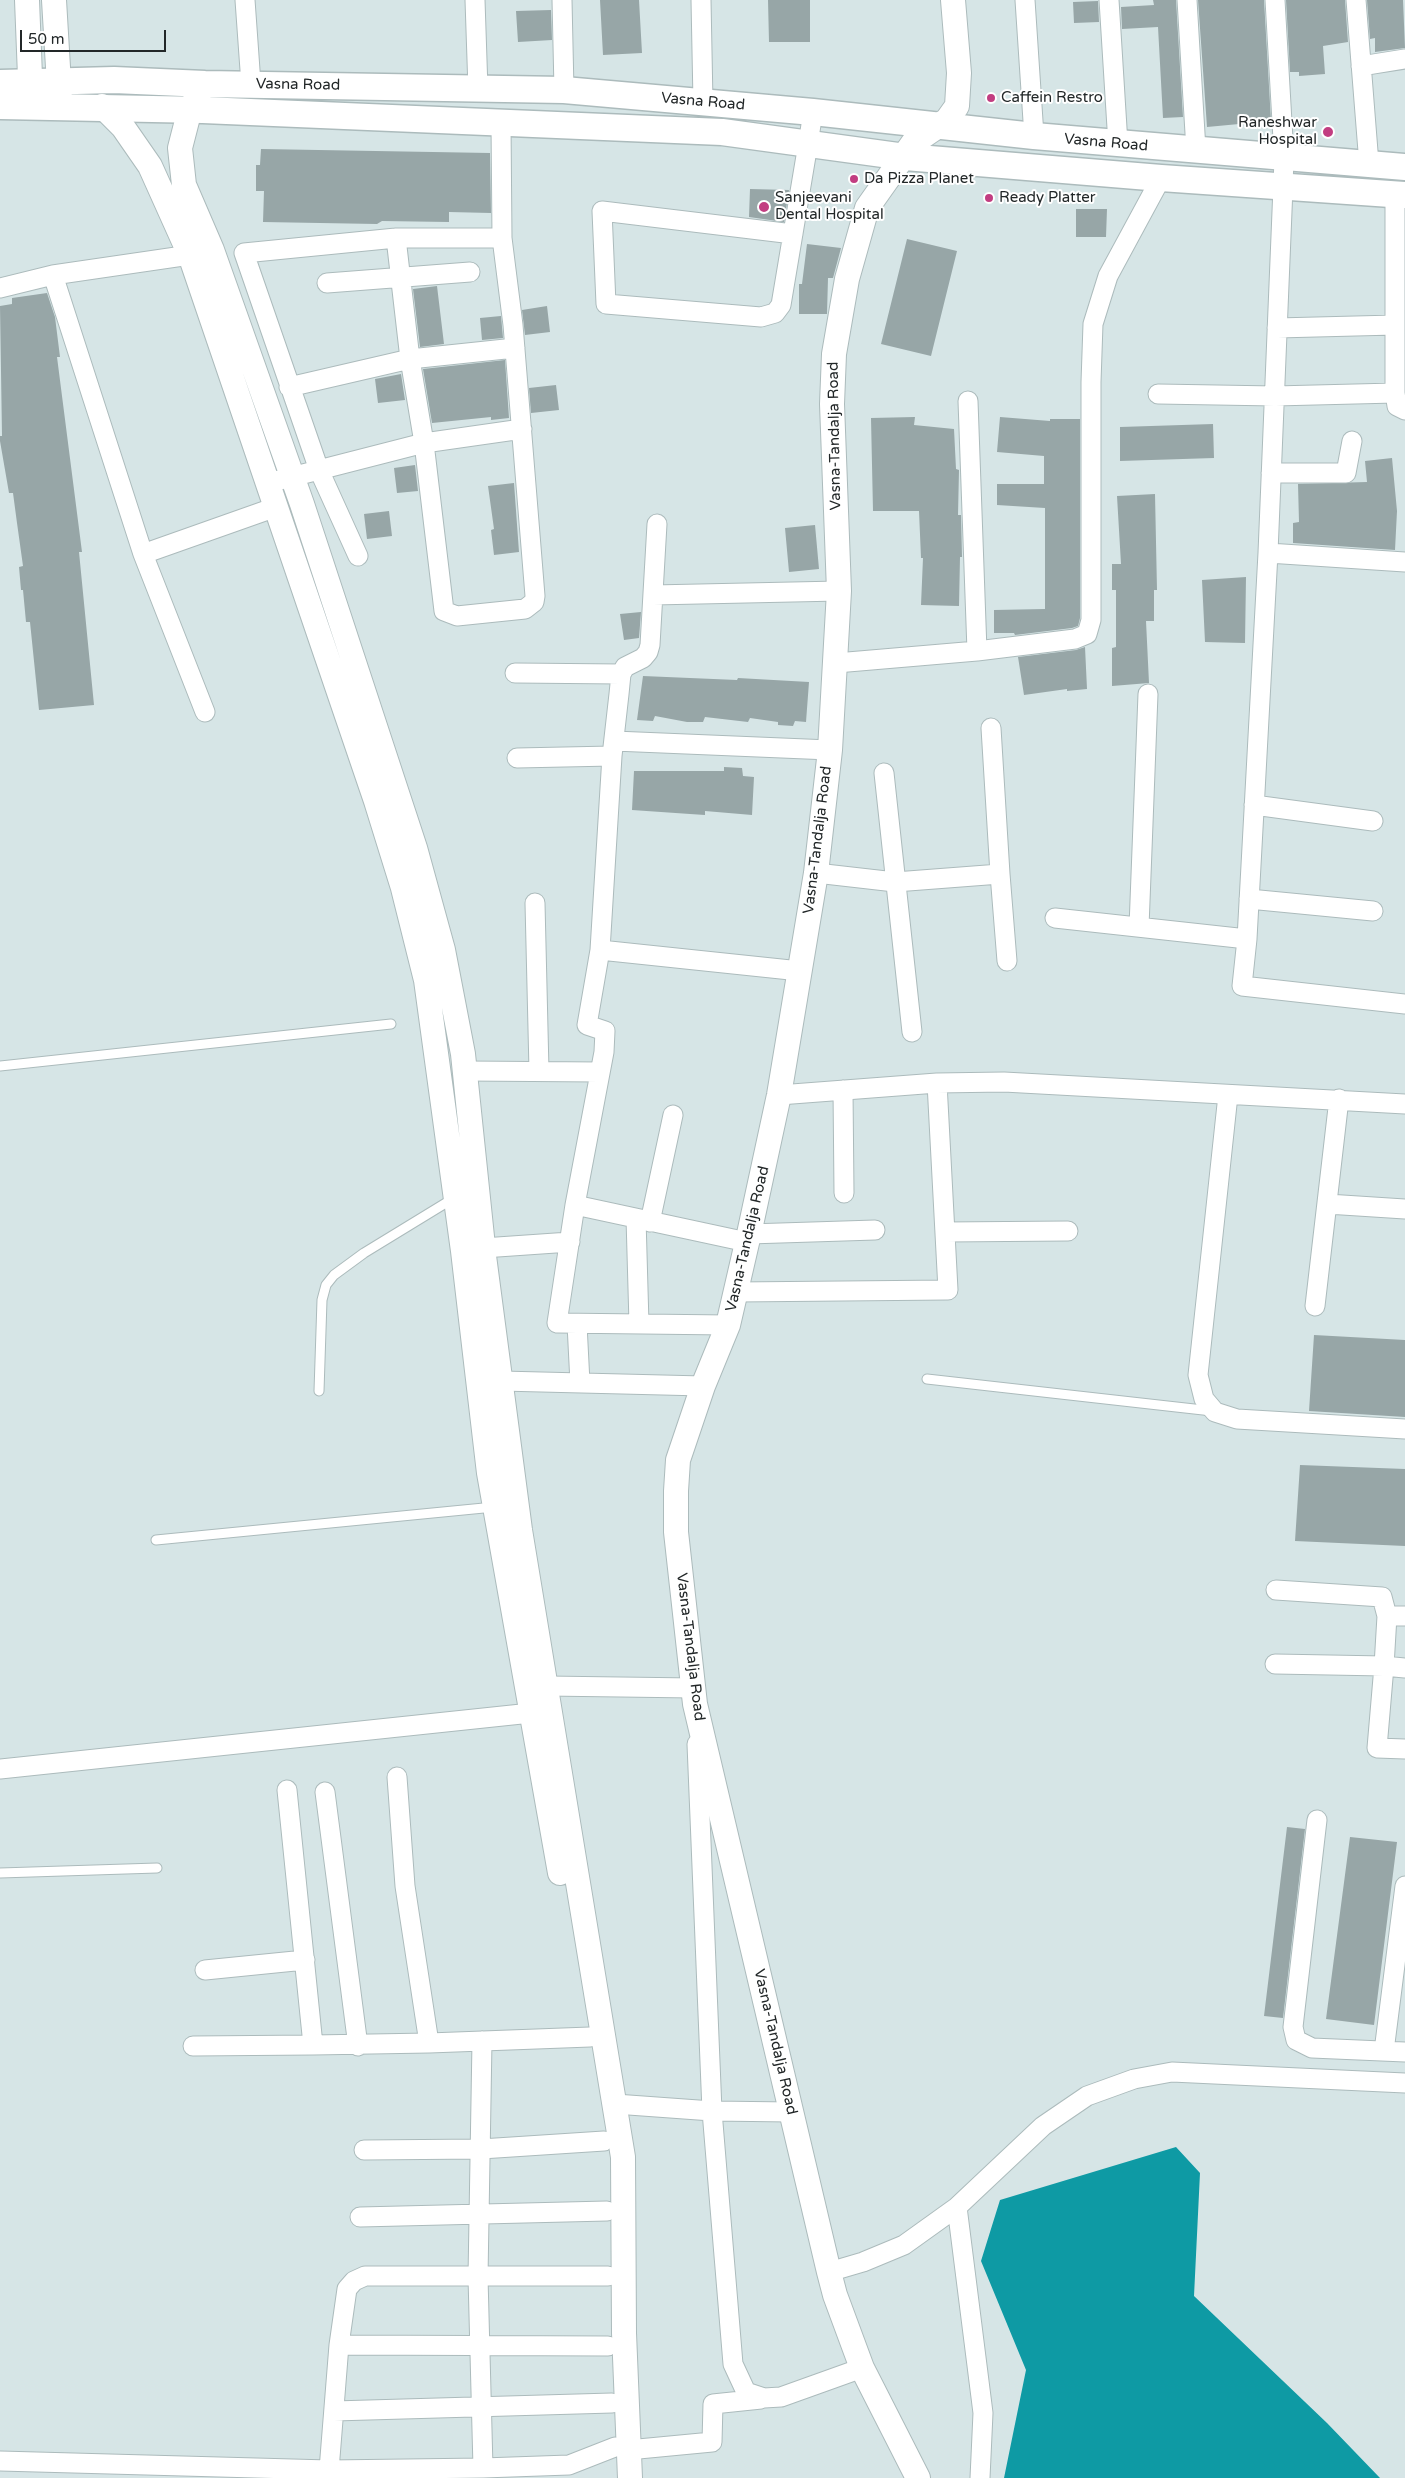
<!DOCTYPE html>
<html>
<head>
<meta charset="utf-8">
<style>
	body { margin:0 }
	#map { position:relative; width:1405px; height:2478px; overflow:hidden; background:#d6e5e6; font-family:"Varela Round",sans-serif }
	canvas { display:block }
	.scale { position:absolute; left:20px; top:30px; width:146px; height:22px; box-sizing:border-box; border:2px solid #222728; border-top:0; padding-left:6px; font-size:15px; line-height:18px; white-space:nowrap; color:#222728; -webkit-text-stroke:4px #fff; paint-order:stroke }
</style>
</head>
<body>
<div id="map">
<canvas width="1405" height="2478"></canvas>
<div class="scale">50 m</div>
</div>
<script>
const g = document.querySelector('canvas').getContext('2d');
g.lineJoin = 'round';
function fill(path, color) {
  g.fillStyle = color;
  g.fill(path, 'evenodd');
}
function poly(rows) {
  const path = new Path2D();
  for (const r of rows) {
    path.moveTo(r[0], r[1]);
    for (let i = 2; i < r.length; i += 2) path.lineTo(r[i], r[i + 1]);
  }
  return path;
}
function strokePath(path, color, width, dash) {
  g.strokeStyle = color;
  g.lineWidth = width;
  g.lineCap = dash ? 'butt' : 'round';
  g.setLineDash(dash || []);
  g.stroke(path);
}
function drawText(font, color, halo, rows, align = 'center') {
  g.font = font + ' "Varela Round",sans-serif';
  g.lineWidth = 4;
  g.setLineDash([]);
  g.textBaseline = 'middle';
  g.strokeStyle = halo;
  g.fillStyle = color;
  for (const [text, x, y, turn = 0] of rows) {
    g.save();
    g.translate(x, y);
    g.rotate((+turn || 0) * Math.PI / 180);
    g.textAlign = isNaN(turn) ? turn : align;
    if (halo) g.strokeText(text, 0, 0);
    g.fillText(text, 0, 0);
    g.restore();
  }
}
fill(poly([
	[1176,2147,1200,2173,1194,2296,1327,2423,1380,2478,1004,2478,1026,2370,981,2261,1000,2200]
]), '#0e9aa4');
fill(poly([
	[600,0,639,0,642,53,603,55],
	[768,0,810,0,810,42,769,42],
	[1153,0,1176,0,1183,117,1163,118,1158,27,1122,29,1121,7,1154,5],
	[1198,0,1264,0,1271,121,1207,127],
	[1286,0,1345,0,1348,42,1323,46,1325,74,1299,76,1299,72,1290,72],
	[1367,0,1403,0,1405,48,1375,52,1375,38,1370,39],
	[1098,1,1099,22,1074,23,1073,2],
	[551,10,552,40,518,42,516,11],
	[261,149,490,153,491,213,449,212,449,222,382,221,377,224,263,222,264,191,256,191,256,165,260,165],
	[750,189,789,190,784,222,749,217],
	[1076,209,1107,209,1106,237,1076,237],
	[907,239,957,251,931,356,881,344],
	[807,244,841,248,833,278,828,278,827,314,799,314,799,284,802,284],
	[437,286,444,344,420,347,413,289],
	[47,293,55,317,60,357,57,357,82,552,79,552,94,705,39,710,30,622,26,622,23,590,21,590,19,567,23,566,17,523,13,493,9,493,0,441,0,436,2,436,0,306,12,304,12,298],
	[547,306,550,332,525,335,522,310],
	[501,316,503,338,482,340,480,318],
	[505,360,509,418,491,420,491,417,432,423,423,369],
	[401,374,405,400,378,403,375,379],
	[556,385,559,410,531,413,529,388],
	[915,417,914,425,954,429,956,469,959,470,958,515,961,515,962,557,960,557,959,606,921,605,923,558,921,558,919,511,873,511,871,418],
	[1000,417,1050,421,1050,419,1080,419,1080,618,1078,626,1072,628,1015,635,1014,633,994,633,994,610,1045,609,1045,508,997,505,997,484,1044,484,1044,456,997,452],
	[1213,424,1214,458,1120,461,1120,427],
	[1392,458,1397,511,1395,550,1293,543,1293,523,1299,522,1298,484,1367,482,1365,461],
	[415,465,418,491,397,493,394,468],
	[514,483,519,552,494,555,491,530,494,529,488,486],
	[1155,494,1157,590,1154,590,1154,621,1146,621,1149,683,1112,686,1112,648,1116,647,1116,590,1112,590,1112,564,1121,564,1117,496],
	[389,511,392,536,367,539,364,514],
	[815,525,819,569,789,572,785,528],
	[1246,577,1245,643,1205,642,1202,580],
	[641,612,639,638,624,640,620,614],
	[1085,647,1087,689,1067,691,1067,689,1024,695,1018,657,1076,650],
	[643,676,737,680,738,678,809,682,806,722,795,721,793,726,778,725,778,722,750,718,748,722,705,717,703,722,687,722,655,716,653,721,637,720],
	[724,767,742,768,743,776,754,777,752,815,705,811,705,815,690,814,632,810,634,771,724,771],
	[1314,1335,1405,1340,1405,1417,1309,1411],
	[1300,1465,1405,1469,1405,1546,1295,1541],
	[1287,1827,1305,1829,1283,2018,1264,2016],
	[1350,1837,1397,1842,1374,2025,1326,2019]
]), '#97a6a7');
const service = poly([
	[0,1066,391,1024],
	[927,1379,1212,1411],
	[319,1391,322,1300,326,1285,334,1275,364,1253,454,1198],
	[156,1540,494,1507],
	[0,1873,157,1868]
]);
const minor = poly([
	[245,0,251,84],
	[475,0,478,90],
	[562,0,564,90],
	[701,0,703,102],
	[1025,0,1034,136],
	[1109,0,1118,144],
	[1187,0,1196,150],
	[1275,0,1284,157,1283,187,1268,553,1247,939,1242,986,1405,1004],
	[1356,0,1369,164],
	[1361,66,1405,59],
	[1395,194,1395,393,1397,406,1405,410],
	[793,234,602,211,606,304,761,317,775,313,781,305,808,144,813,112],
	[396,238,410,359,424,443,444,611,457,616,525,609,534,602,535,596,513,325,502,238,501,124],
	[53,275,143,554,205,712],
	[327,283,470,272],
	[0,288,53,275,190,255],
	[1277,328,1395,325],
	[289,387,410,359,515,348],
	[1158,394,1275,396,1395,393],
	[968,401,977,651],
	[1271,473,1346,473,1352,441],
	[268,483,424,443,522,429],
	[657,524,650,645,648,652,643,658,625,667,621,674,619,694,612,756,600,950,587,1025,605,1031,604,1052,575,1205,747,1242],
	[1268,553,1405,562],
	[143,554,276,507],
	[358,556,319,470,244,253,396,238,502,238],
	[653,595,839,591],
	[836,663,977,651,1075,639,1087,634,1091,620,1091,382,1093,324,1108,276,1161,178],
	[515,673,621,674],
	[991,728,1000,874],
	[614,741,830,750],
	[517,758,612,756],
	[884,773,912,1032],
	[1254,805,1373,821],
	[816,873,895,882,1000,874,1007,961],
	[1249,899,1373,911],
	[535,903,539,1071],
	[1055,918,1247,939],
	[1139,927,1148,694],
	[600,950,800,971],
	[465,1071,600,1072],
	[843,1090,844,1193],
	[779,1095,937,1083,1004,1082,1405,1104],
	[1228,1095,1198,1375,1204,1399,1215,1412,1237,1419,1405,1429],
	[1327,1204,1405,1209],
	[575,1205,557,1323,728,1325],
	[636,1218,639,1324],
	[650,1222,673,1115],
	[945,1232,1068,1231],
	[749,1234,875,1230],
	[483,1248,570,1242],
	[736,1292,948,1290,937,1083],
	[1315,1306,1339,1099],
	[577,1324,580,1383],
	[501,1381,703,1386],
	[1276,1590,1382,1597,1387,1616,1405,1616],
	[1387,1616,1384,1666,1405,1668],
	[1275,1664,1384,1666,1377,1748,1405,1749],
	[546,1686,694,1688],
	[697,1744,712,2111,733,2364,746,2392,764,2398,781,2397,862,2368],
	[0,1769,531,1713],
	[397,1777,405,1886,429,2043,590,2037],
	[287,1790,313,2045,429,2043],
	[325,1792,358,2046],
	[1317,1820,1293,2027,1296,2040,1312,2048,1405,2052],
	[205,1970,305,1960],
	[482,2041,478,2277,483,2468],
	[193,2046,313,2045],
	[1384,2051,1405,1886],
	[615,2104,712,2111,791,2112],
	[364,2150,481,2149,604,2141],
	[957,2207,983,2413,980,2478],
	[360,2217,607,2211],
	[829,2272,863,2262,904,2245,957,2207,1043,2126,1087,2096,1134,2079,1172,2072,1405,2083],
	[339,2345,608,2346],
	[334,2411,612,2403],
	[628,2450,712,2442,713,2404,761,2399],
	[0,2461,329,2470,483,2468,569,2465,615,2447],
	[329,2470,339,2345,347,2289,354,2281,365,2276,608,2276]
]);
const tertiary = poly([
	[27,0,31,102],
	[54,0,60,101],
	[199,94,190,109,180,148,184,185,212,250,302,504,415,848,443,950,463,1054,484,1256,520,1530,623,2157,624,2333,630,2478],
	[102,106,123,127,150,166,190,255,376,801,403,888,426,980,463,1251,489,1473,560,1873],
	[918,2478,862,2368,835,2295,829,2272,695,1704,676,1532,676,1491,678,1460,703,1386,728,1325,749,1234,779,1095,816,873,830,750,839,591,832,404,834,354,847,279,867,208,913,143,947,120,957,106,959,73,953,0]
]);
const secondary = poly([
	[0,83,114,80,205,84,564,90,813,112,1034,136,1405,167],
	[0,106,203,110,722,132,905,157,1161,178,1405,195]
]);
strokePath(service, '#acbbbc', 11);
strokePath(minor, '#acbbbc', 21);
strokePath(tertiary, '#acbbbc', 26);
strokePath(secondary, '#acbbbc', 29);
strokePath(service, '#fff', 9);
strokePath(minor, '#fff', 19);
strokePath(tertiary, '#fff', 24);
strokePath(secondary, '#fff', 26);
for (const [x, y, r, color] of [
	[991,98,5,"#c23d81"],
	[1328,132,6,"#c23d81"],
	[854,179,5,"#c23d81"],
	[989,198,5,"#c23d81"],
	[764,207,6,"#c23d81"]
]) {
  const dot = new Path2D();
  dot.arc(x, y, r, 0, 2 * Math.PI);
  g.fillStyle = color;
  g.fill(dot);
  strokePath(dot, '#fff', 2);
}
drawText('15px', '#222728', '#fff', [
	["Vasna Road",298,85,1],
	["Vasna Road",703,102,5],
	["Vasna Road",1106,143,5],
	["Vasna-Tandalja Road",835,436,-91],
	["Vasna-Tandalja Road",818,840,-83],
	["Vasna-Tandalja Road",748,1239,-77],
	["Vasna-Tandalja Road",690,1647,83],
	["Vasna-Tandalja Road",775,2042,77]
]);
drawText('15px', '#222728', '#fff', [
	["Caffein Restro",1001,98],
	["Raneshwar",1317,123,"right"],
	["Hospital",1317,140,"right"],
	["Da Pizza Planet",864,179],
	["Sanjeevani",775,198],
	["Dental Hospital",775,215],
	["Ready Platter",999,198]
], 'left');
</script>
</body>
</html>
